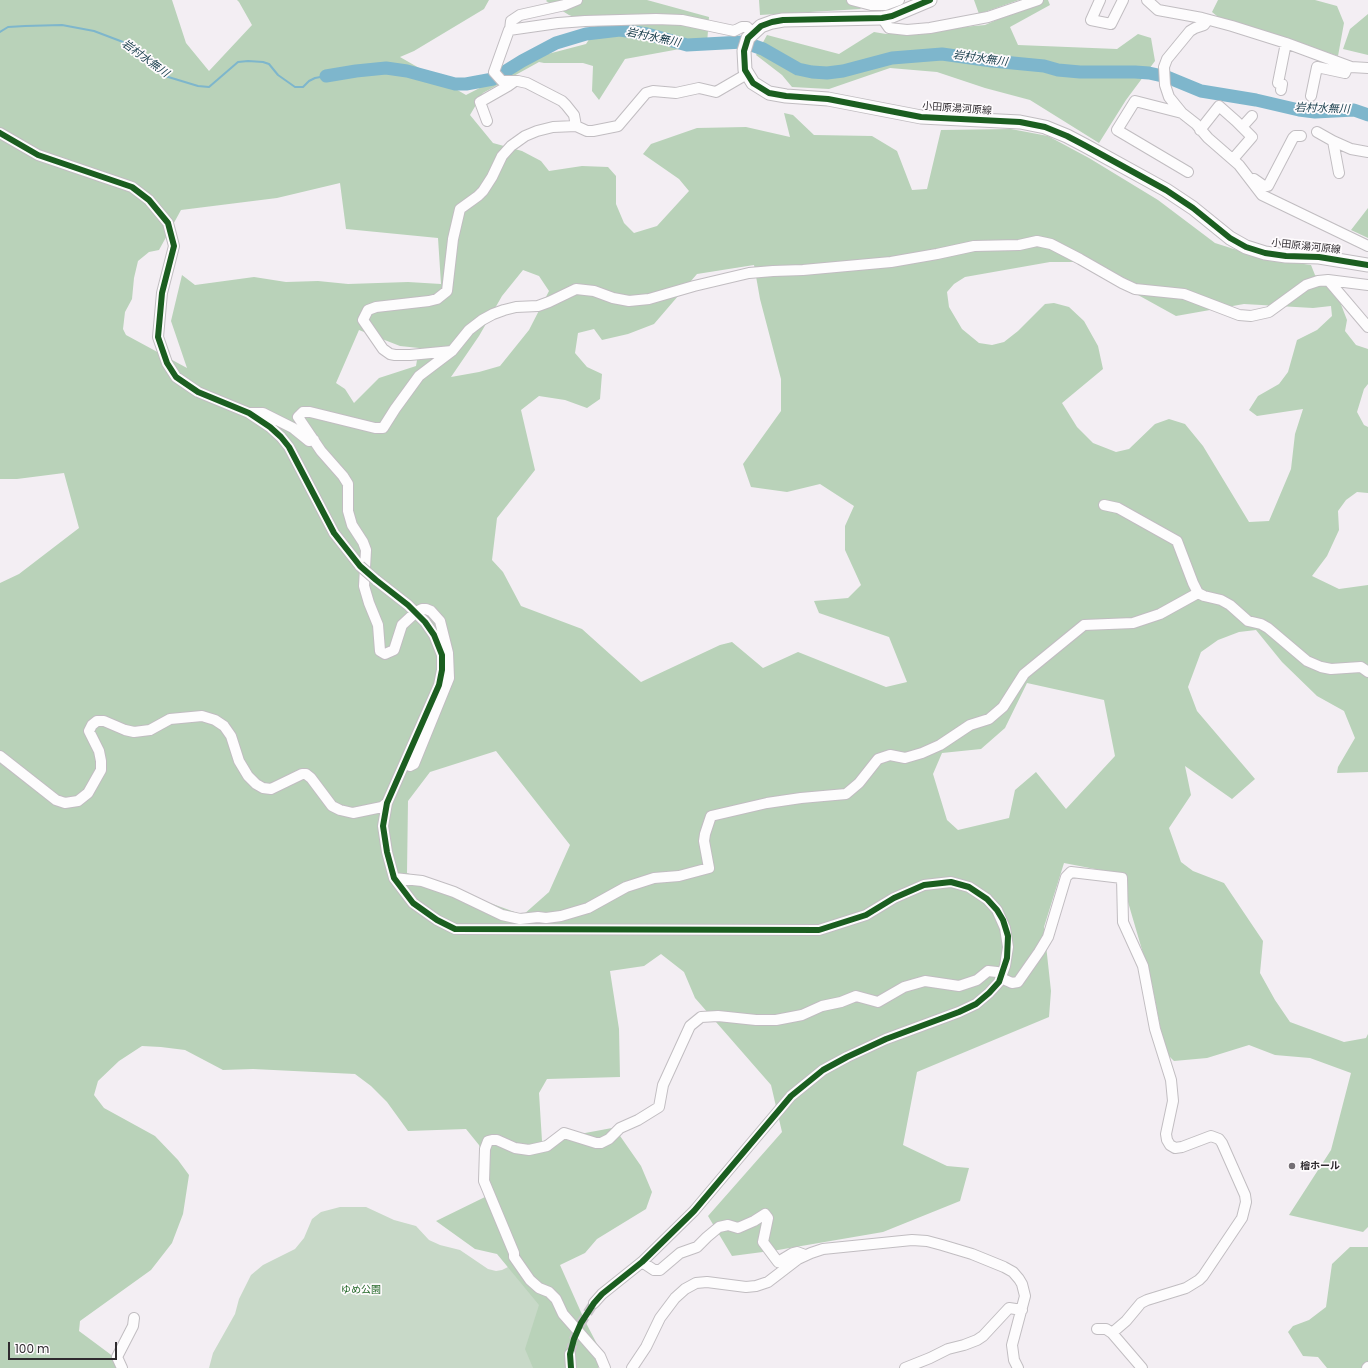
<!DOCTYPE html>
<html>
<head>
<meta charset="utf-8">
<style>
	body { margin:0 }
	#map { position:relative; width:1368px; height:1368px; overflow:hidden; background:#f3eef3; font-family:Poppins,sans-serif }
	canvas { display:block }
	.scale { position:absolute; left:8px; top:1342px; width:109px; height:18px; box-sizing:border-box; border:2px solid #2f2b2f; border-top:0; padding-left:5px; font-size:12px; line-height:14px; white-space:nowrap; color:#2f2b2f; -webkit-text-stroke:3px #fefbfd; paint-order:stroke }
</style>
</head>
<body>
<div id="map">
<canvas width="1368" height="1368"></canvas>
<div class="scale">100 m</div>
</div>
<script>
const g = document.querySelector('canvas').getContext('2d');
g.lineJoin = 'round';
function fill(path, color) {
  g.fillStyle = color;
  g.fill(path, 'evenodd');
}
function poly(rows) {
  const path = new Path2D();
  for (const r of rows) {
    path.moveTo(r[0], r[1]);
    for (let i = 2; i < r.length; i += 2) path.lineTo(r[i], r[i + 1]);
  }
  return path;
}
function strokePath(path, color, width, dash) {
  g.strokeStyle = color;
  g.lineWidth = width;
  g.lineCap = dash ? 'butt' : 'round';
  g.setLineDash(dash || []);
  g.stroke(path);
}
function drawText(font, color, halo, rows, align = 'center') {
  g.font = font + ' Poppins,"Noto Sans JP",sans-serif';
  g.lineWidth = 3.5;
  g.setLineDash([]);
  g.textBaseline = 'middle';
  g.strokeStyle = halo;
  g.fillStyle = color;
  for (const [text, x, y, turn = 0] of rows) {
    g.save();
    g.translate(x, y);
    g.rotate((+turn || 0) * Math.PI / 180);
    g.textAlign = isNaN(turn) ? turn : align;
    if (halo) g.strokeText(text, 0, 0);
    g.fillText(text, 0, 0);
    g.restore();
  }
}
fill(poly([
	[340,1207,366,1207,394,1220,416,1226,429,1240,440,1245,460,1250,488,1269,496,1271,502,1270,510,1266,532,1287,566,1368,209,1368,213,1353,235,1314,239,1299,251,1275,263,1265,295,1249,304,1238,312,1219,321,1212]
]), '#c8d9c8');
fill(poly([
	[0,0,172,0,186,43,209,71,252,25,239,2,237,0,489,0,484,9,414,51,400,57,466,95,544,55,586,44,598,26,569,15,546,1,547,0,647,0,709,17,707,44,625,59,599,100,592,91,593,66,583,63,544,63,539,62,483,93,470,115,493,143,522,151,541,161,549,171,582,166,608,167,616,176,616,204,624,223,634,233,657,226,689,191,679,179,643,154,651,144,697,128,746,127,790,137,784,113,793,115,814,135,872,136,897,151,912,190,927,189,941,130,1011,129,1048,136,1089,158,1158,200,1215,243,1262,258,1311,265,1315,275,1337,294,1347,320,1345,331,1356,345,1368,349,1368,384,1364,389,1357,412,1364,425,1368,427,1368,493,1357,492,1346,500,1338,511,1339,530,1327,556,1312,576,1339,589,1368,585,1368,772,1337,773,1338,767,1355,738,1344,711,1317,696,1282,662,1256,630,1239,632,1218,640,1201,652,1188,687,1197,711,1255,779,1232,799,1185,766,1191,795,1169,828,1181,862,1193,871,1224,883,1263,941,1260,973,1275,1000,1290,1022,1344,1042,1366,1038,1368,1034,1368,1227,1363,1232,1289,1215,1331,1150,1351,1073,1310,1058,1275,1055,1249,1045,1207,1058,1174,1061,1165,1052,1152,984,1128,902,1126,875,1064,863,1044,927,1051,991,1049,1017,917,1072,903,1145,947,1166,969,1168,960,1201,883,1232,778,1250,732,1256,708,1216,782,1132,771,1085,695,998,684,972,661,954,644,966,610,971,619,1029,620,1077,547,1079,539,1093,542,1141,612,1128,618,1133,641,1166,652,1192,646,1209,597,1239,585,1253,560,1265,584,1319,599,1348,598,1368,533,1368,525,1349,539,1305,497,1254,475,1249,436,1221,485,1197,489,1173,479,1145,466,1129,408,1131,387,1102,371,1086,355,1074,253,1069,223,1070,185,1050,161,1047,142,1046,119,1061,98,1081,94,1095,104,1108,155,1136,178,1160,189,1175,183,1214,172,1243,151,1270,80,1321,79,1331,110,1354,123,1368,0,1368,0,583,19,574,79,528,64,473,17,479,0,479],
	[340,183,346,229,438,238,441,284,408,282,348,284,318,281,286,282,254,277,195,285,182,275,171,321,187,368,126,335,123,329,125,312,132,299,134,278,138,261,149,252,159,250,181,210,277,198],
	[1050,262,1074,262,1090,267,1109,275,1138,295,1176,316,1244,304,1313,308,1331,306,1332,316,1317,330,1297,340,1288,372,1279,384,1258,396,1249,410,1257,416,1303,409,1295,434,1291,469,1269,521,1249,522,1203,446,1185,424,1169,419,1155,424,1129,449,1116,452,1093,443,1077,427,1062,403,1103,369,1098,346,1084,321,1069,307,1054,303,1045,304,1018,331,1004,342,992,345,979,343,962,329,949,307,947,292,954,284,965,277],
	[754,265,760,299,781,379,781,411,743,464,751,487,787,492,820,484,854,506,845,526,845,550,861,585,848,598,814,601,819,613,889,637,907,682,886,687,798,652,763,668,732,642,720,645,641,682,582,629,521,606,503,572,492,560,497,518,535,470,521,410,539,396,565,400,587,408,600,399,602,374,587,367,575,353,578,333,594,329,602,340,628,334,654,324,697,274],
	[523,270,539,276,549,291,529,330,500,366,479,372,451,377,479,336,502,296],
	[359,330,400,346,419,348,416,366,379,378,354,403,345,389,336,383],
	[1027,683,1104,700,1115,756,1066,809,1036,772,1015,790,1009,818,958,830,947,820,933,774,942,753,981,749,1005,728],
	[496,751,570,845,549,892,523,915,407,873,408,801,430,772],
	[759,0,854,0,861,9,760,15],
	[974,0,1019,0,979,14],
	[1042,0,1048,0,1050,5,1010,27,1018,45,1117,49,1138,34,1151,38,1155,61,1126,100,1099,143,1030,100,985,88,937,72,890,68,829,89,792,87,782,75,756,55,767,35,839,54,874,32,886,34,985,25],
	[1218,0,1315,0,1337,6,1344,23,1338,56,1258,29,1223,21,1212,12],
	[1368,14,1368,55,1343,49,1350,29],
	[1368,208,1368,238,1351,230],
	[1350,1247,1368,1247,1368,1368,1327,1368,1318,1357,1303,1356,1288,1332,1293,1326,1309,1320,1326,1307,1332,1264]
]), '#b9d2b9');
strokePath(poly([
	[0,32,8,27,25,26,62,25,94,31,123,42,144,61,155,69,162,71,165,76,198,86,209,87,238,62,248,61,263,62,269,64,278,75,295,87,303,87,309,81,315,78,326,76]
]), '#7eb6cc', 2);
strokePath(poly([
	[326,76,356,71,386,68,407,71,455,84,466,84,493,79,522,61,556,43,586,34,620,30,647,34,687,45,743,42,763,49,798,69,812,72,827,73,843,71,892,58,942,54,992,61,1044,66,1058,70,1080,72,1135,72,1149,73,1167,77,1201,91,1256,100,1299,110,1315,112,1354,110,1368,115]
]), '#7eb6cc', 13);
strokePath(poly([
	[570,1354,574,1339,581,1323,594,1303]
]), '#ccc7cc', 10, [10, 5]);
const minor = poly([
	[852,0,871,5,885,5,899,0],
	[1100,0,1091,20,1111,24,1123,0],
	[1147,0,1158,10,1202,18,1232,26,1286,43,1351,67,1368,68],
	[882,18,889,28,907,30,930,28,988,17,1038,0],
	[1207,21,1204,25,1195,28,1190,31,1167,59,1164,67,1165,85,1169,97,1182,113,1196,124,1208,138,1239,165,1262,195,1368,246],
	[510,30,511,21,520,15,565,5,577,0],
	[1281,90,1282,84,1278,83,1286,43],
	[1311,96,1317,67,1345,73,1348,66],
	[1182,113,1135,101,1117,130,1188,172],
	[487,121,480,102,508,86,515,81],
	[576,126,574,115,566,105,562,101,527,83,518,81,502,81,494,72,509,30,558,23,585,21,656,19,682,20,734,31,742,27,747,27,752,33],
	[1242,127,1252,116],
	[1200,130,1219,106,1236,121,1252,137,1233,159],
	[1317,132,1333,141,1339,173],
	[0,133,38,155,132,187,149,200,168,223,174,246,162,293,158,337,167,363,176,377,198,392,249,413,270,427,281,437,289,447,334,533,360,566],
	[1333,141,1351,149,1368,152],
	[1254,179,1264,186,1268,186,1293,138,1295,136,1301,136],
	[1328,280,1368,327],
	[452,351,410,355,395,355,390,354,383,349,363,320,368,310,376,307,429,301,437,299,447,291,453,239,460,209,478,196,483,191,492,177,502,156,511,146,525,136,537,131,553,127,576,126,587,131,593,131,618,126,646,93,653,91,676,93,699,88,716,92,747,74],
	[249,413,263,413,293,428,309,441,314,440],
	[1104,505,1118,508,1177,541,1193,583,1198,593,1204,596,1221,600,1230,605,1248,621,1261,624,1268,628,1307,661,1321,667,1331,669,1361,667,1368,672],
	[376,580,408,605,425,622,434,635,442,655,442,670,439,685,387,803,383,826,387,852,394,878,413,903,437,920,455,929,819,930,866,915,894,898,924,885,951,882,969,887,987,899,997,910,1005,928,1008,947,1005,966,999,982,989,993,976,1004,959,1012,886,1039,847,1057,823,1070,791,1096,694,1211,642,1262,602,1294,594,1303],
	[0,756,56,800,65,803,78,801,88,793,101,770,101,761,99,751,89,731,92,725,97,721,104,721,125,730,134,732,150,730,170,719,202,716,215,720,224,726,231,736,239,761,248,776,256,784,263,788,271,789,302,774,306,774,311,778,332,806,340,810,353,813,382,807,387,803],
	[405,763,410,766,414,764,449,678,448,653,440,621,431,611,426,609,422,609,416,612,402,625,394,650,385,654,380,651,378,625,369,603,364,586,366,550,363,542,352,525,348,511,348,484,343,476,321,451,298,417,303,412,310,412,375,428,383,428,395,409,419,376,452,351,469,330,482,320,493,314,504,310,516,307,538,306,549,302,576,289,594,291,613,298,629,301,649,299,694,286,749,273,773,271,803,270,891,262,937,254,974,246,1019,245,1037,241,1051,244,1080,259,1122,283,1135,289,1184,294,1239,315,1251,316,1269,312,1306,285,1318,281,1328,280,1368,285],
	[394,878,422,881,454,892,502,915,520,919,538,917,546,918,561,916,588,908,626,887,654,878,679,876,709,868,704,841,705,834,711,816,767,803,801,798,846,794,859,783,878,759,890,755,905,758,922,753,940,745,970,725,989,719,1003,707,1024,674,1084,625,1133,623,1160,614,1198,593],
	[1001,978,1012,983,1018,982,1039,952,1048,937,1066,877,1071,872,1122,878,1123,922,1143,966,1155,1029,1171,1080,1173,1101,1166,1134,1167,1140,1170,1145,1175,1148,1182,1147,1211,1136,1219,1139,1222,1143,1245,1195,1246,1202,1242,1218,1203,1276,1199,1280,1186,1288,1147,1300,1141,1303,1126,1321,1112,1333],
	[642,1262,654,1270,660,1270,680,1253,697,1247,707,1237,719,1227,728,1225,738,1228,754,1221,765,1214,768,1218,763,1242,778,1262,793,1253,797,1252,805,1255],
	[1097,1329,1106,1329,1112,1333,1142,1368],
	[570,1354,571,1368],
	[122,1368,117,1357,133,1326,134,1318],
	[605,1368,600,1356,563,1314,556,1299,549,1292,539,1288,530,1280,514,1257,514,1253,484,1181,485,1149,488,1141,492,1140,497,1140,515,1148,529,1150,547,1146,564,1133,596,1143,601,1143,609,1139,620,1128,638,1120,659,1107,663,1085,690,1026,701,1017,718,1016,756,1020,776,1020,802,1015,822,1006,841,1002,856,996,878,1002,904,987,925,981,959,986,977,980,988,971,997,972,1002,974],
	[632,1368,646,1347,660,1318,675,1298,685,1289,696,1283,707,1282,746,1287,756,1286,768,1282,798,1259,811,1253,823,1249,912,1240,927,1241,942,1245,972,1254,1004,1267,1013,1272,1019,1279,1022,1284,1025,1296,1012,1345,1014,1360,1018,1368],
	[905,1368,930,1358,948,1349,964,1345,977,1340,983,1336,1009,1308,1022,1310],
	[1367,1368,1368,1367]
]);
const major = poly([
	[930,0,892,16,882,18,783,20,772,22,761,26,748,38,744,51,745,70,753,83,769,93,786,96,828,99,921,117,1020,122,1045,127,1067,136,1086,146,1166,190,1193,208,1230,238,1246,247,1265,253,1286,256,1319,257,1368,265]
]);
strokePath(minor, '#c1bdc1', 12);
strokePath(major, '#c1bdc1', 15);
strokePath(minor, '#fdfcfd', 10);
strokePath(major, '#fdfcfd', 13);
const minorBridge = poly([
	[360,566,376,580]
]);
strokePath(minorBridge, '#c1bdc1', 12, []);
strokePath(minorBridge, '#fdfcfd', 10);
strokePath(poly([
	[930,0,892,16,882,18,783,20,772,22,761,26,748,38,744,51,745,70,753,83,769,93,786,96,828,99,921,117,1020,122,1045,127,1067,136,1086,146,1166,190,1193,208,1230,238,1246,247,1265,253,1286,256,1319,257,1368,265],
	[0,133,38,155,132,187,149,200,168,223,174,246,162,293,158,337,167,363,176,377,198,392,249,413,270,427,281,437,289,447,334,533,360,566,376,580,408,605,425,622,434,635,442,655,442,670,439,685,387,803,383,826,387,852,394,878,413,903,437,920,455,929,819,930,866,915,894,898,924,885,951,882,969,887,987,899,997,910,1003,920,1008,936,1007,958,999,982,989,993,976,1004,959,1012,886,1039,847,1057,823,1070,791,1096,694,1211,642,1262,602,1294,594,1303,581,1323,574,1339,570,1354,571,1368]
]), '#1b5e20', 6);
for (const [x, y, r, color] of [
	[1292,1166,4,"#746f74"]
]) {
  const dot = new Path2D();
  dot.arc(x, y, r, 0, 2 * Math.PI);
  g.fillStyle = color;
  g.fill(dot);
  strokePath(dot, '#fefbfd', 1.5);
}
drawText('10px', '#2f2b2f', '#fefbfd', [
	["小田原湯河原線",957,109,4],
	["小田原湯河原線",1306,247,6]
]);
drawText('bold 10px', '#2f2b2f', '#fefbfd', [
	["檜ホール",1300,1166]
], 'left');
drawText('10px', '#216726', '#fefbfd', [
	["ゆめ公園",361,1290]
]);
drawText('italic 11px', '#1b404e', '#fefbfd', [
	["岩村水無川",653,38,12],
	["岩村水無川",145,59,36],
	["岩村水無川",980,59,8],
	["岩村水無川",1322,109,2]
]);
</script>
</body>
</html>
